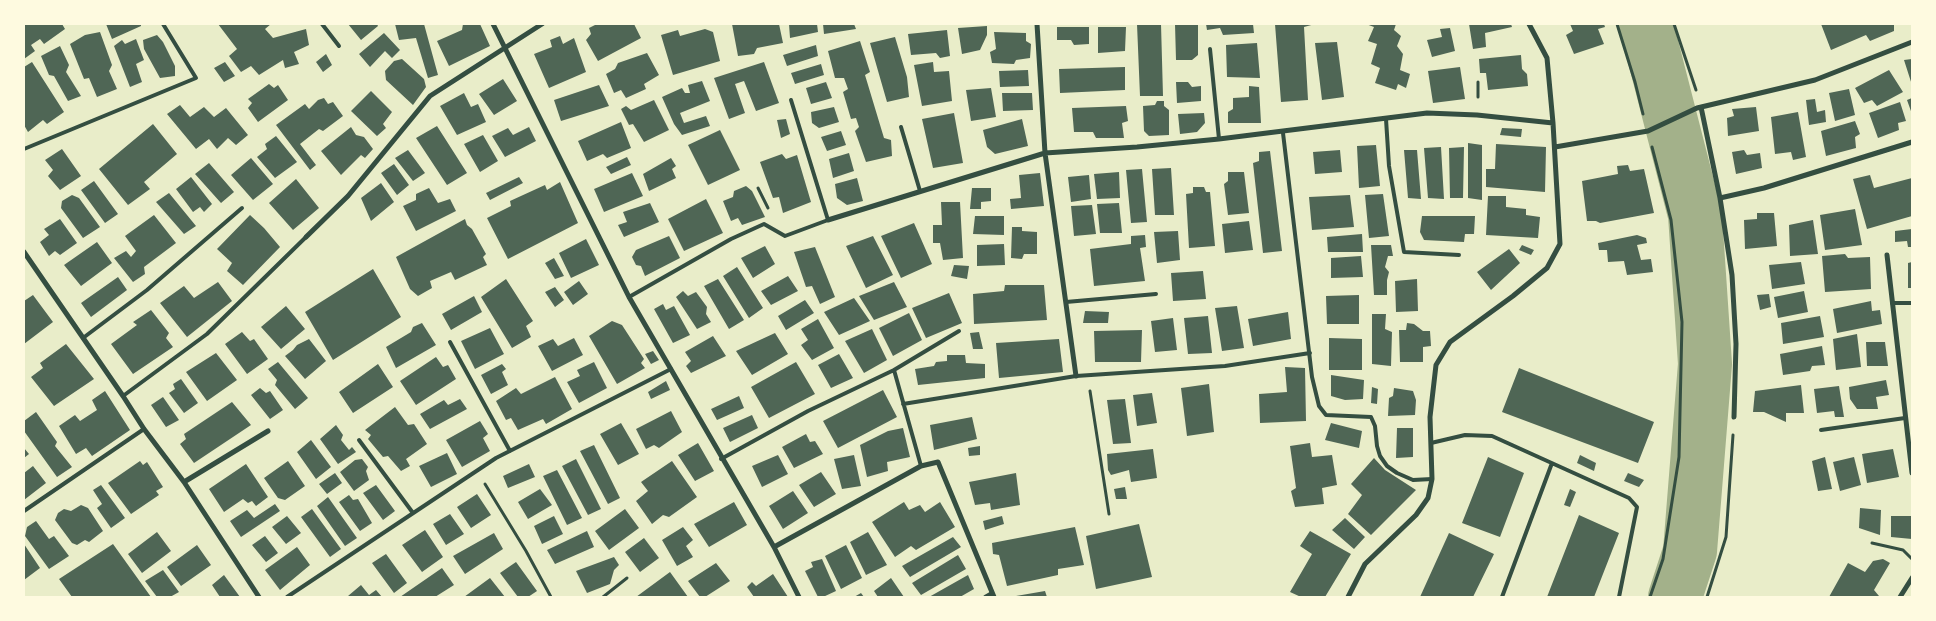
<!DOCTYPE html>
<html>
<head>
<meta charset="utf-8">
<style>
	body { margin:0 }
	#map { position:relative; width:1936px; height:621px; overflow:hidden; background:#e9edc9; font-family:Roboto,sans-serif }
	canvas { display:block }
	.frame { position:absolute; inset:0; border:25px solid #fefae0; pointer-events:none }
</style>
</head>
<body>
<div id="map">
<canvas width="1936" height="621"></canvas>
<div class="frame"></div>
</div>
<script>
const g = document.querySelector('canvas').getContext('2d');
g.lineJoin = 'round';
function poly(rows) {
  const path = new Path2D();
  for (const r of rows) {
    path.moveTo(r[0], r[1]);
    for (let i = 2; i < r.length; i += 2) path.lineTo(r[i], r[i + 1]);
  }
  return path;
}
function strokePath(path, color, width, dash) {
  g.strokeStyle = color;
  g.lineWidth = width;
  g.lineCap = dash ? 'butt' : 'round';
  g.setLineDash(dash || []);
  g.stroke(path);
}
function fill(path, color) {
  g.fillStyle = color;
  g.fill(path, 'evenodd');
}
strokePath(poly([
	[1646,24,1695,215,1705,364,1690,551,1675,597]
]), '#a3b18a', 54);
fill(poly([
	[24,24,62,24,65,29,44,44,40,39,31,45,35,51,24,59],
	[106,24,141,24,141,26,112,39],
	[218,24,271,24,265,29,273,38,306,29,309,45,294,52,299,64,285,68,283,60,259,75,251,66,241,72,229,56,237,49],
	[348,24,377,24,378,26,361,40],
	[395,24,424,24,438,75,428,78,416,38,399,40],
	[463,24,480,24,490,46,449,66,437,41,462,30],
	[597,24,634,24,641,38,598,61,586,40,591,34,589,28],
	[732,24,779,24,783,43,757,48,754,54,738,56],
	[789,24,817,24,818,32,790,38],
	[823,24,854,24,856,29,824,34],
	[1137,24,1161,24,1163,96,1140,96],
	[1175,24,1198,24,1198,55,1192,60,1176,60],
	[1206,24,1253,24,1254,33,1223,35,1220,28,1207,30],
	[1275,24,1315,24,1304,27,1308,100,1281,102],
	[1366,24,1396,24,1394,30,1401,36,1397,46,1403,54,1400,70,1410,74,1406,88,1398,84,1396,90,1375,83,1380,68,1371,64,1377,44,1368,41,1374,27],
	[1469,24,1511,24,1512,27,1485,33,1486,47,1473,49],
	[1570,24,1604,24,1605,27,1598,29,1604,44,1574,54,1566,35,1573,31],
	[1821,24,1894,24,1894,31,1870,41,1866,35,1831,50],
	[987,26,987,35,980,50,962,54,958,28],
	[1057,27,1089,27,1089,44,1074,45,1071,40,1057,40],
	[1098,27,1126,27,1125,51,1098,53],
	[1450,28,1455,51,1432,57,1427,40,1442,37,1440,29],
	[705,29,713,32,720,61,673,75,661,35,678,30,680,36],
	[947,30,950,56,940,58,936,53,911,55,908,34],
	[100,32,112,65,109,71,117,89,97,97,89,78,84,79,70,44,85,35],
	[994,32,1026,33,1026,41,1031,44,1030,58,1016,60,1014,64,992,63,990,52,996,49],
	[384,33,400,50,392,58,385,51,370,67,359,54],
	[157,35,163,42,175,66,175,76,160,78,144,49,143,40],
	[560,36,563,44,574,38,586,72,549,88,534,54,552,47,550,40],
	[895,37,907,77,909,97,887,102,870,43],
	[136,39,144,60,136,64,142,82,130,87,114,46,122,40,125,44],
	[860,41,870,72,865,75,884,138,891,140,892,156,866,162,855,131,859,127,856,118,851,119,843,92,848,89,844,78,835,78,828,51],
	[1337,42,1344,97,1322,100,1315,43],
	[1257,43,1260,78,1227,77,1226,45],
	[816,45,818,56,787,66,783,55],
	[60,46,69,65,66,72,81,96,68,101,54,76,49,75,41,56],
	[647,53,659,75,644,84,646,89,626,98,621,90,614,93,606,74,615,69,618,63],
	[326,54,332,65,323,72,316,62],
	[1521,55,1522,69,1527,74,1528,86,1488,90,1486,73,1480,73,1479,59],
	[402,59,424,79,426,87,413,105,386,80,385,71,394,61],
	[1912,59,1912,85,1904,60],
	[32,62,64,112,47,124,43,120,28,132,24,125,24,67],
	[225,62,235,76,224,82,214,68],
	[764,62,779,103,756,111,744,81,735,84,745,113,729,119,714,78],
	[933,62,934,72,949,71,952,101,922,106,914,65],
	[821,64,824,75,795,84,791,73],
	[1125,67,1125,90,1060,93,1059,69],
	[1460,67,1465,99,1433,103,1428,71],
	[1028,70,1029,86,1000,87,999,71],
	[1889,70,1903,92,1877,106,1872,100,1864,103,1855,88],
	[503,79,517,101,494,115,479,94],
	[702,81,710,101,680,113,684,123,706,116,710,126,682,135,674,124,662,97,682,88,685,93,690,93,688,85],
	[826,82,832,98,811,104,806,88],
	[1176,82,1188,82,1192,87,1201,86,1201,101,1177,103],
	[269,84,274,88,278,85,288,100,258,122,248,108,252,103,248,99],
	[599,85,609,106,561,121,554,100],
	[1249,86,1259,87,1261,123,1228,123,1228,112,1233,109,1233,98,1249,97],
	[991,88,996,117,971,121,966,90],
	[1849,89,1855,115,1835,121,1829,93],
	[371,91,392,112,383,124,386,128,377,136,351,111],
	[464,93,471,107,478,104,486,122,457,135,440,106],
	[1002,93,1032,93,1033,110,1003,111],
	[324,98,328,104,333,102,343,116,323,131,319,129,300,144,316,165,310,170,276,125,305,104,309,109,318,100],
	[1912,98,1912,114,1907,100],
	[1815,99,1817,112,1825,110,1826,122,1809,125,1806,100],
	[654,100,669,130,644,142,633,124,629,125,621,109,626,106,631,110],
	[1157,101,1164,101,1164,106,1169,110,1169,135,1149,136,1144,131,1143,106,1155,105],
	[1900,102,1906,121,1898,123,1899,130,1878,138,1869,113],
	[180,105,190,117,204,107,214,117,226,108,248,135,236,145,228,138,217,149,209,139,196,149,167,114],
	[1126,106,1128,121,1122,123,1124,138,1096,138,1093,132,1074,132,1072,108],
	[834,107,839,122,819,128,812,123,811,112],
	[1756,107,1759,131,1728,136,1727,118,1734,116,1732,109],
	[1798,112,1806,157,1793,160,1791,152,1775,154,1771,117],
	[954,113,963,163,933,168,922,119],
	[1204,113,1205,123,1197,132,1180,134,1178,114],
	[786,119,790,134,781,138,777,120],
	[1022,119,1028,146,995,154,987,147,983,130],
	[1855,121,1860,134,1855,137,1856,148,1826,156,1821,131],
	[621,122,631,148,607,158,603,154,587,161,578,141],
	[153,124,177,154,144,182,150,189,128,205,99,169],
	[437,126,467,173,447,185,416,138],
	[351,127,356,135,364,137,373,149,365,158,361,155,341,175,321,151],
	[529,127,536,141,505,157,492,136,508,128,513,135],
	[1502,128,1522,129,1521,137,1500,135],
	[720,130,740,170,708,185,688,145],
	[841,131,846,145,827,151,821,137],
	[483,135,498,161,480,172,464,144],
	[276,136,297,162,275,178,257,157,267,149,265,144],
	[1468,143,1482,145,1482,200,1468,198],
	[1496,144,1546,147,1545,192,1486,187,1486,169,1495,169],
	[1376,145,1380,186,1359,188,1357,146],
	[1441,147,1444,199,1428,198,1424,148],
	[1464,147,1463,198,1450,198,1449,148],
	[62,149,81,176,60,190,48,176,53,170,45,160],
	[408,150,425,173,413,181,395,158],
	[1340,150,1342,172,1315,174,1313,152],
	[1404,150,1417,150,1421,199,1408,198],
	[1744,150,1747,155,1760,153,1762,168,1736,174,1732,152],
	[1270,151,1282,251,1263,253,1253,163,1259,161,1259,152],
	[849,153,854,171,833,178,829,159],
	[782,154,786,159,797,155,811,202,783,213,779,197,773,198,760,162],
	[627,157,631,165,611,174,606,167],
	[251,158,273,184,253,200,231,175],
	[671,158,676,166,672,169,676,178,649,191,643,174],
	[209,163,234,192,221,203,195,174],
	[394,164,409,185,397,195,381,173],
	[1628,165,1630,171,1644,169,1654,213,1600,223,1596,221,1587,221,1582,181,1618,174,1617,166],
	[1171,168,1174,215,1155,215,1152,169],
	[1142,169,1147,222,1131,223,1126,170],
	[1119,172,1120,198,1097,199,1094,174],
	[1228,172,1244,172,1249,213,1228,215,1224,184,1228,181],
	[632,173,643,196,604,212,594,189],
	[1040,173,1044,206,1011,209,1010,199,1021,198,1019,175],
	[1089,175,1091,199,1071,202,1068,177],
	[1870,175,1874,188,1912,178,1912,216,1867,229,1853,179],
	[191,177,212,204,204,212,200,207,193,212,176,189],
	[519,177,523,183,490,200,486,193],
	[857,178,863,201,847,205,837,198,835,184],
	[296,179,319,208,293,230,269,203],
	[94,181,118,214,105,223,81,190],
	[560,182,578,223,508,259,487,218,511,206,510,201,545,185,547,190],
	[381,183,394,202,371,221,361,198],
	[746,186,752,191,765,217,742,225,738,218,731,221,723,201,733,197,734,191],
	[1193,187,1204,187,1206,192,1210,192,1215,246,1189,248,1186,194,1193,193],
	[429,188,438,203,450,199,456,211,416,231,403,206,416,200,416,194],
	[972,188,991,188,991,201,981,202,981,209,970,209],
	[169,193,196,226,184,234,156,202],
	[1383,194,1389,236,1369,238,1365,195],
	[72,195,79,198,100,227,83,238,61,208,62,201],
	[1350,195,1354,227,1312,230,1309,197],
	[1488,196,1506,196,1506,207,1526,209,1526,215,1540,217,1538,238,1486,235],
	[706,199,723,233,684,251,668,219],
	[941,202,960,202,963,258,943,260,940,243,933,243,933,225,942,225],
	[650,203,659,222,624,237,618,225,627,222,623,212],
	[1119,203,1122,233,1100,233,1097,204],
	[1092,205,1096,234,1074,236,1071,206],
	[1855,209,1862,245,1825,250,1820,215],
	[1757,213,1774,213,1777,246,1745,249,1744,220,1757,219],
	[154,215,176,243,144,267,145,274,133,282,114,258,126,251,131,257,136,251,125,236],
	[250,215,264,228,280,247,243,285,227,271,232,263,217,249],
	[975,216,1004,216,1004,235,973,234],
	[1422,216,1475,216,1474,234,1465,234,1464,242,1424,240,1420,232],
	[60,219,77,243,60,255,55,251,49,256,40,242,49,235,44,229],
	[465,219,467,225,472,229,486,254,483,257,487,265,455,280,451,272,430,281,432,288,418,296,410,289,396,257],
	[1813,220,1818,254,1790,256,1789,225],
	[1249,221,1253,250,1225,253,1222,224],
	[914,223,932,264,901,278,881,236],
	[1012,227,1022,227,1022,231,1037,232,1037,254,1024,254,1022,259,1011,258],
	[1912,229,1912,247,1908,247,1907,241,1895,242,1895,231],
	[1178,231,1180,260,1157,263,1154,232],
	[1362,234,1363,252,1328,252,1327,237],
	[1145,235,1146,247,1140,248,1145,281,1094,286,1090,249,1131,244,1131,236],
	[1637,235,1646,238,1647,243,1637,245,1641,260,1651,259,1653,272,1627,275,1624,261,1608,262,1607,250,1599,250,1598,243],
	[669,236,680,258,645,276,641,266,636,265,632,257,636,250],
	[873,236,893,275,866,288,846,246],
	[586,239,599,265,571,278,559,253],
	[97,242,112,263,81,286,64,265],
	[1004,244,1005,265,977,266,977,245],
	[1371,245,1391,245,1393,256,1388,256,1385,267,1389,272,1387,280,1387,295,1374,295],
	[1522,245,1534,250,1531,255,1519,250],
	[765,246,775,264,753,278,741,258],
	[815,247,835,297,820,304,812,286,806,287,794,252],
	[1509,249,1520,263,1491,290,1477,272],
	[1845,254,1848,258,1870,257,1871,289,1825,292,1822,256],
	[1361,256,1363,277,1331,278,1331,258],
	[554,258,564,276,555,279,545,263],
	[1801,262,1805,284,1772,289,1769,265],
	[1912,262,1912,288,1908,288,1908,263],
	[954,265,969,266,967,279,951,276],
	[737,267,763,308,749,318,723,276],
	[373,269,401,317,333,360,305,312],
	[1203,271,1206,299,1173,301,1171,273],
	[788,276,798,291,771,305,761,291],
	[118,277,127,290,91,317,81,303],
	[506,279,533,321,526,326,531,337,512,348,481,297],
	[718,279,744,320,729,329,704,286],
	[1417,279,1418,311,1396,312,1395,281],
	[579,281,588,294,573,305,564,292],
	[218,282,232,301,187,337,160,303,184,286,194,298],
	[894,282,907,307,874,320,859,296],
	[1005,285,1044,285,1047,320,974,324,973,294,1004,291],
	[555,287,564,300,555,307,545,292],
	[683,291,688,296,696,292,707,307,706,314,711,322,697,329,676,297],
	[1804,291,1808,312,1778,318,1774,297],
	[949,293,962,323,926,338,912,308],
	[1769,294,1771,307,1760,310,1757,295],
	[33,295,53,322,24,344,24,301],
	[1359,295,1359,324,1327,324,1326,296],
	[474,296,482,312,451,330,442,314],
	[854,298,870,321,839,335,824,312],
	[805,300,814,313,786,330,778,316],
	[1871,301,1872,311,1880,310,1882,324,1837,333,1833,309],
	[663,304,666,310,674,306,690,335,673,343,654,309],
	[286,306,305,329,281,349,261,327],
	[1237,306,1244,348,1222,351,1215,308],
	[151,310,169,333,166,338,173,347,133,374,111,344,137,325,133,322],
	[1085,311,1109,312,1108,323,1083,323],
	[1288,312,1291,339,1253,346,1248,319],
	[909,313,922,340,893,356,879,328],
	[1372,314,1386,314,1385,329,1392,332,1391,366,1372,364],
	[1208,316,1212,353,1188,354,1184,318],
	[1820,316,1824,337,1783,344,1781,323],
	[1173,318,1177,350,1155,352,1151,321],
	[818,319,834,348,812,360,801,345,808,340,801,329],
	[612,321,622,325,644,359,641,363,645,368,617,384,589,336],
	[422,323,436,345,396,368,386,347,411,332,413,327],
	[1407,323,1414,324,1423,331,1430,331,1431,346,1423,347,1423,362,1400,362,1399,330,1406,330],
	[490,328,504,354,475,369,461,341],
	[872,329,887,360,864,373,845,341],
	[1142,330,1141,362,1095,362,1094,331],
	[242,332,250,341,254,339,268,359,247,374,225,344],
	[979,332,983,349,973,349,970,333],
	[775,333,788,354,752,375,736,351],
	[1857,334,1861,367,1836,370,1833,339],
	[713,336,726,356,691,373,686,366,691,361,685,352],
	[574,338,583,355,552,371,538,346,553,339,558,346],
	[1329,338,1362,339,1362,370,1329,370],
	[309,339,326,361,305,379,285,356,293,350,297,345],
	[1059,339,1063,372,999,378,996,343],
	[1866,342,1885,342,1888,366,1867,366],
	[66,344,94,379,54,406,31,377,43,368,40,363],
	[1822,346,1825,365,1812,366,1810,371,1783,375,1780,354],
	[653,351,659,360,651,364,645,354],
	[216,353,237,380,207,401,186,372],
	[839,354,853,378,831,388,818,365],
	[947,355,965,355,966,363,985,364,985,378,918,385,915,369,934,366,936,362,947,361],
	[436,357,443,367,448,365,456,379,416,405,400,381],
	[278,362,308,398,295,409,275,385,277,380,268,369],
	[594,362,607,388,579,403,567,382,580,376,577,370],
	[796,362,815,394,769,418,751,387],
	[378,364,393,387,353,413,339,392],
	[502,364,506,369,502,372,508,385,491,394,481,375],
	[1285,367,1305,368,1306,421,1260,423,1259,394,1287,392],
	[1519,368,1654,422,1638,463,1502,412],
	[1331,375,1364,380,1363,399,1345,400,1331,396],
	[555,377,572,409,546,424,543,419,518,430,511,418,506,420,496,401,516,388,521,394],
	[181,379,198,403,184,413,169,393,175,389,173,384],
	[1886,380,1889,395,1876,397,1878,409,1857,409,1850,399,1849,387],
	[666,381,670,390,651,399,648,392],
	[1209,384,1214,432,1187,436,1181,388],
	[1801,385,1804,413,1786,413,1786,422,1764,412,1753,412,1755,391],
	[1839,386,1844,417,1835,417,1834,411,1817,413,1814,389],
	[1372,387,1378,389,1377,404,1371,403],
	[260,388,266,393,270,391,283,410,270,419,251,395],
	[1394,388,1413,391,1416,400,1415,415,1388,416,1389,398,1393,396],
	[883,390,897,417,838,448,823,421],
	[105,391,130,430,92,456,86,448,76,454,59,426,75,415,80,421,97,410,92,400],
	[1152,393,1157,423,1137,426,1133,395],
	[739,396,744,408,717,420,711,409],
	[163,397,179,420,166,427,151,405],
	[460,399,467,409,430,429,420,414,444,400,448,405],
	[1125,399,1131,443,1113,444,1107,400],
	[232,402,251,425,194,463,180,444,186,439,184,434],
	[395,407,408,425,414,424,427,444,406,459,410,466,401,471,388,456,383,457,368,439,371,435,365,430],
	[671,411,682,432,659,448,654,445,646,449,636,429],
	[36,412,57,442,55,446,72,467,57,477,24,431,24,421],
	[752,415,758,428,730,442,723,428],
	[972,417,977,439,934,450,930,425],
	[480,421,488,434,483,438,490,451,462,467,446,440],
	[621,423,639,454,618,465,600,434],
	[1331,423,1362,431,1359,448,1325,440],
	[336,425,343,435,341,440,349,450,352,447,356,452,338,464,320,439],
	[903,428,910,457,887,462,888,471,867,477,860,445,888,431],
	[1397,428,1413,428,1413,457,1396,458],
	[806,434,810,442,815,441,823,454,794,468,782,447],
	[311,440,331,467,316,479,297,452],
	[698,443,714,471,695,481,678,455],
	[1310,443,1312,457,1332,455,1337,485,1322,488,1324,504,1295,507,1291,491,1296,488,1290,446],
	[594,445,620,498,608,504,580,451],
	[980,446,980,455,969,456,968,448],
	[24,448,29,454,24,458],
	[1153,449,1157,478,1131,482,1129,470,1111,475,1108,470,1107,454],
	[1893,449,1899,477,1867,483,1862,454],
	[447,453,457,474,431,487,419,466],
	[778,455,788,474,762,487,752,466],
	[854,455,861,486,842,489,834,459],
	[1580,455,1596,463,1594,471,1577,463],
	[1488,457,1524,473,1500,537,1462,523],
	[1825,457,1832,489,1818,491,1812,461],
	[1854,457,1861,485,1840,491,1833,462],
	[1374,458,1385,470,1416,490,1371,535,1348,514,1362,495,1351,484],
	[362,459,368,467,366,471,369,480,354,491,340,472,355,460],
	[576,459,601,509,588,515,562,466],
	[140,461,143,465,147,462,163,487,156,491,159,495,131,514,108,483],
	[288,461,305,486,285,500,278,498,264,478],
	[672,461,697,497,669,517,663,515,652,524,636,501,648,491,641,482],
	[246,464,268,497,256,506,252,501,248,503,243,499,224,512,209,489],
	[529,464,535,477,508,488,503,476],
	[33,466,46,483,24,500,24,473],
	[557,470,582,518,567,525,543,476],
	[821,472,836,494,814,507,799,485],
	[335,473,342,483,327,494,319,484],
	[1016,473,1020,505,991,510,990,503,975,505,969,482],
	[1628,473,1644,480,1639,487,1624,481],
	[101,485,125,518,111,528,97,508,102,504,93,490],
	[376,485,395,511,383,520,363,493],
	[1125,487,1127,499,1116,499,1114,489],
	[540,489,552,505,528,519,518,502],
	[1570,489,1576,492,1570,507,1564,505],
	[793,491,808,513,783,529,769,506],
	[477,494,491,515,471,528,457,507],
	[349,495,353,500,358,499,372,523,360,531,339,502],
	[328,497,357,538,345,546,317,506],
	[734,502,747,525,709,547,694,524],
	[904,502,909,510,920,505,925,512,940,502,955,527,916,550,911,546,895,557,872,522],
	[275,504,280,511,241,537,230,521,247,510,254,518],
	[81,505,88,508,103,531,89,542,85,540,77,545,72,543,55,520,58,513,64,509,71,511],
	[1860,508,1881,510,1880,535,1859,528],
	[312,509,341,549,330,557,301,517],
	[625,509,639,528,609,550,595,531],
	[450,514,464,534,446,545,433,524],
	[1579,515,1619,533,1594,597,1547,597],
	[287,516,301,533,286,544,272,527],
	[554,516,563,534,542,544,534,526],
	[1002,516,1004,524,985,530,983,521],
	[1891,516,1912,516,1912,539,1891,537],
	[1345,518,1365,537,1354,549,1332,530],
	[36,521,49,539,54,536,69,556,49,569,25,536,27,527],
	[1139,524,1152,577,1096,589,1086,536],
	[683,527,693,540,686,546,693,557,677,566,662,540],
	[1075,527,1084,565,1058,569,1058,575,1007,586,999,555,993,554,992,543],
	[425,530,443,557,422,572,402,545],
	[587,531,594,547,555,564,547,550],
	[1310,531,1351,554,1325,597,1301,597,1290,592,1312,554,1300,546],
	[157,532,171,551,142,573,128,554],
	[868,532,887,565,866,575,850,542],
	[494,533,503,549,465,574,453,556],
	[1449,533,1494,554,1473,597,1420,597],
	[265,536,278,553,266,562,252,545],
	[953,537,961,547,910,577,902,566],
	[644,538,659,558,640,572,625,552],
	[24,544,40,568,24,580],
	[113,544,151,597,72,597,59,579],
	[197,545,211,565,181,586,167,567],
	[846,545,862,578,841,589,825,556],
	[297,547,310,565,280,590,265,570],
	[386,554,407,583,394,593,372,563],
	[958,555,966,569,921,595,912,583],
	[614,557,619,565,614,570,610,584,587,593,576,571],
	[822,559,836,591,823,597,818,597,805,571,813,567,811,562],
	[1883,559,1890,563,1874,590,1879,596,1878,597,1829,597,1848,563,1865,572,1873,561],
	[516,562,537,591,528,597,518,597,500,573],
	[716,563,730,581,705,597,700,597,688,581],
	[442,568,454,585,435,597,400,597],
	[163,570,179,592,170,597,157,597,145,581],
	[670,572,688,597,636,597],
	[773,574,788,597,754,597,747,587,752,582,756,586],
	[224,575,240,597,220,597,212,585],
	[968,575,974,589,960,597,929,597],
	[490,578,505,597,464,597],
	[891,578,904,597,878,597,874,591],
	[361,585,369,595,376,590,382,597,349,597,348,596],
	[1045,591,1047,597,1016,597,1016,596],
	[861,593,864,597,854,597]
]), '#4f6655');
strokePath(poly([
	[1617,24,1635,82,1643,114],
	[1674,24,1696,90],
	[1478,97,1478,82],
	[758,188,768,208],
	[1090,391,1109,514],
	[485,484,526,551,551,597],
	[1872,543,1903,550,1912,559],
	[603,597,627,578],
	[1650,597,1663,559,1679,457,1682,322,1671,220,1652,147],
	[1707,597,1726,537,1733,435]
]), '#344e41', 3);
strokePath(poly([
	[322,24,339,46],
	[1210,49,1219,139],
	[1386,119,1389,166,1404,252,1459,255],
	[901,127,920,191],
	[1283,133,1312,377,1319,406,1326,415,1371,417,1375,426,1377,446,1380,456,1387,466,1397,473,1413,480,1432,479],
	[24,149,196,78,163,24],
	[629,297,731,239,764,224,785,236,828,220,791,100],
	[1066,302,1156,294],
	[1892,303,1912,303],
	[83,338,147,290,242,208],
	[450,342,510,451],
	[894,370,921,466],
	[123,396,207,334,306,237],
	[903,404,1076,376,1225,366,1310,353],
	[1821,430,1905,418],
	[359,440,413,513],
	[1431,443,1465,435,1492,436,1629,498,1637,507,1619,597],
	[721,459,808,411,894,370,959,331],
	[24,511,144,429],
	[287,597,496,458,671,369],
	[985,597,992,593],
	[1502,597,1552,463]
]), '#344e41', 4);
strokePath(poly([
	[493,24,629,297,774,547,799,597],
	[1037,24,1045,153,1076,376],
	[1701,107,1720,198,1732,275,1736,344,1734,417],
	[1555,147,1648,131,1697,108,1815,80,1912,42],
	[1720,198,1764,188,1912,142],
	[828,220,1045,153,1137,147,1219,139,1427,113,1477,115,1553,123],
	[306,237,348,196,430,96,542,24],
	[24,252,123,396,144,429,184,482,259,597],
	[1887,255,1912,473],
	[184,482,268,431],
	[774,547,921,466,938,462,994,597],
	[1348,597,1365,564,1416,515,1428,498,1432,479,1430,417,1436,365,1450,342,1513,296,1547,268,1560,244,1553,123,1547,58,1529,24],
	[1900,597,1912,578]
]), '#344e41', 5);
</script>
</body>
</html>
